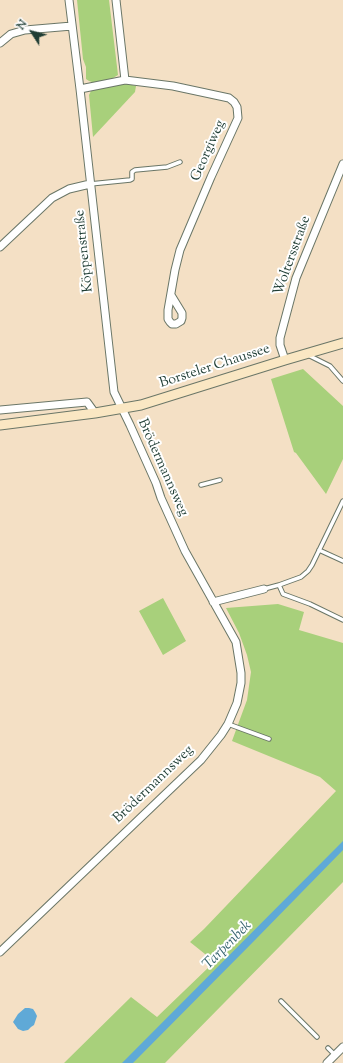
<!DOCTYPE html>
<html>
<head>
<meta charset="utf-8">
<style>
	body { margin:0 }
	#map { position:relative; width:343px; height:1063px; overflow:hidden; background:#f4e0c5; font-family:"Sorts Mill Goudy",serif }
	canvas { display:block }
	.north { position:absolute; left:12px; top:12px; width:40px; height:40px; -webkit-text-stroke:3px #fff; paint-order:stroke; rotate:306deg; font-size:11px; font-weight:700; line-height:16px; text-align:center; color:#1f3d34 }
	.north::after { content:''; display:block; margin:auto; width:14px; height:18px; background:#1f3d34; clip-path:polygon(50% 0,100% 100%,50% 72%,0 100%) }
</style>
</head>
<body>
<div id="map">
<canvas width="343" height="1063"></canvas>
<div class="north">N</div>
</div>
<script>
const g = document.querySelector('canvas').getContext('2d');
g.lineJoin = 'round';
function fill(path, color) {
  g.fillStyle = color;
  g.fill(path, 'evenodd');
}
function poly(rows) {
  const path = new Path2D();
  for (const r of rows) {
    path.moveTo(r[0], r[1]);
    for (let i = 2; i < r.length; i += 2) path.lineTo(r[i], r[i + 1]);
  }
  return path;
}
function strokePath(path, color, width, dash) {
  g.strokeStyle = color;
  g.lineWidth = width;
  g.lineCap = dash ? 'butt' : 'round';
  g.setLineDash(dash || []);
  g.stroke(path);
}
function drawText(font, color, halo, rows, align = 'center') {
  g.font = font + ' "Sorts Mill Goudy",serif';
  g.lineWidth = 4;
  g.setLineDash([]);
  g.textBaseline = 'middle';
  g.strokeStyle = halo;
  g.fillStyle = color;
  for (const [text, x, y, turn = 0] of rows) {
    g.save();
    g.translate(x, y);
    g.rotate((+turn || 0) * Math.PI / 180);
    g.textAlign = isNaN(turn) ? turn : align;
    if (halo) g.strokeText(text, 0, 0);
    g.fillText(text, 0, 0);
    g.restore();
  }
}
fill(poly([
	[77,0,109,0,118,75,113,78,95,83,89,81,86,79,86,67,83,59],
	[124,83,136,86,135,92,93,137,89,95,91,91],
	[303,369,343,406,343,459,326,494,296,453,294,452,271,379],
	[163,598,186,641,163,655,139,611],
	[278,604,304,612,299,630,343,643,343,882,165,1063,64,1063,131,997,157,1017,210,966,205,954,190,942,204,929,336,791,320,777,232,741,240,719,247,700,251,672,247,655,239,633,226,608]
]), '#a8d07b');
fill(poly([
	[343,841,343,850,255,940,133,1063,122,1063],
	[25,1008,29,1008,33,1009,35,1012,37,1016,34,1025,31,1027,28,1030,23,1031,18,1029,13,1022,18,1014]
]), '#5fa9d7');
const lane = poly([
	[90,184,130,180,132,179,132,172,135,170,167,167,180,162],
	[308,355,330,366,343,381],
	[201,485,220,480],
	[343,501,312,565,308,571,301,577,279,585,283,594,310,604,343,620],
	[319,550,343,561],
	[264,589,279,585],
	[228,724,269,739],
	[281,1001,317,1037],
	[328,1048,335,1055]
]);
const street = poly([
	[116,0,125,80],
	[0,43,11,34,25,30,72,26],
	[80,89,125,80,173,86,229,98,234,102,237,107,238,118,211,177,180,250,175,270,168,310,168,319,170,322,172,324,176,324,181,321,182,318,182,313,171,295],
	[0,247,52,198,69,189,90,184],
	[285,360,280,345,280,338,296,278,343,164],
	[0,410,87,402,95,413],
	[213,602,264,589],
	[0,952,201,760,221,735,228,724,237,703,241,683,241,673,236,642,185,551,161,498,156,483,130,425,114,392,80,89,69,0],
	[327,1063,343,1047]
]);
const secondary = poly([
	[0,425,95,413,141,405,285,360,343,343]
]);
strokePath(lane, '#6a7667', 5.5);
strokePath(street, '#6a7667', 9);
strokePath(secondary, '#6a7667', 11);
strokePath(lane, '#fff', 3.5);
strokePath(street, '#fff', 7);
strokePath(secondary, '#fae7c3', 9);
drawText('14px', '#1f3d34', '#fff', [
	["Georgiweg",209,151,-66],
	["Köppenstraße",85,251,-96],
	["Woltersstraße",293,256,-70],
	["Borsteler Chaussee",215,367,-18],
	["Brödermannsweg",162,468,66],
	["Brödermannsweg",154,785,-44]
]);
drawText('italic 15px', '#35636d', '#fff', [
	["Tarpenbek",228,946,-45]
]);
</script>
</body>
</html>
